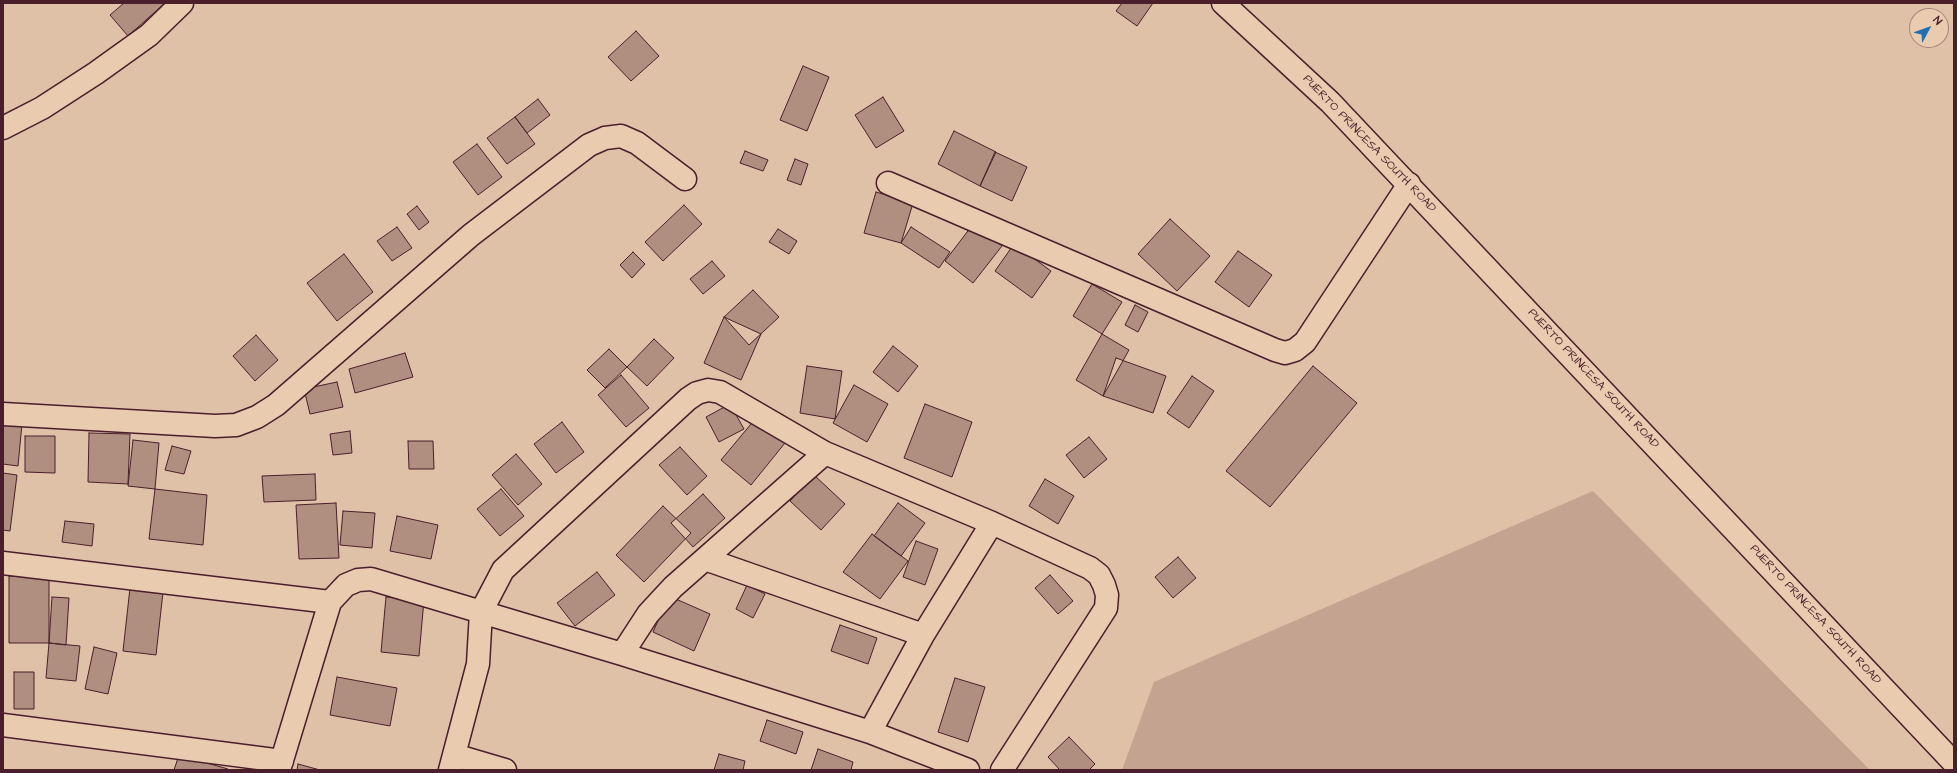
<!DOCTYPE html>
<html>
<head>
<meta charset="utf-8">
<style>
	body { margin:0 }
	#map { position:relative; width:1957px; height:773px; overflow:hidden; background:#dfc1a8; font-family:"Architects Daughter",sans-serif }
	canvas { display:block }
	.frame { position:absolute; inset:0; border:4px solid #4a1f2b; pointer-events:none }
	.north { position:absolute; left:1909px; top:8px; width:40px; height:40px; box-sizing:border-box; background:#e9cbb0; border:1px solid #a9867b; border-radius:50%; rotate:49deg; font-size:11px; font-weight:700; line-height:16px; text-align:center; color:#4a1f2b }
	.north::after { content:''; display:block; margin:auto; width:14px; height:18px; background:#1f6fb2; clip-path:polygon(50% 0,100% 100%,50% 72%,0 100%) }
</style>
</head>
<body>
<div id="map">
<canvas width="1957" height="773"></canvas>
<div class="frame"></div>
<div class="north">N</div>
</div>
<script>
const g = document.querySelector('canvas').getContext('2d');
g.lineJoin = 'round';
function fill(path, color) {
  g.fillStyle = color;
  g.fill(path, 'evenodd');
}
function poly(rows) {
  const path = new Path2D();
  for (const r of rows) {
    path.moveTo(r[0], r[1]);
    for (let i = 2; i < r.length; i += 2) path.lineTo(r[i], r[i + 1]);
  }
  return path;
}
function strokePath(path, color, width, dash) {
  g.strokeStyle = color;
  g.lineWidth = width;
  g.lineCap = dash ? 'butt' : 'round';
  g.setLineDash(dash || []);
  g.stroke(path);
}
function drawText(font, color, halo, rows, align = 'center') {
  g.font = font + ' "Architects Daughter",sans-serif';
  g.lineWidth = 4;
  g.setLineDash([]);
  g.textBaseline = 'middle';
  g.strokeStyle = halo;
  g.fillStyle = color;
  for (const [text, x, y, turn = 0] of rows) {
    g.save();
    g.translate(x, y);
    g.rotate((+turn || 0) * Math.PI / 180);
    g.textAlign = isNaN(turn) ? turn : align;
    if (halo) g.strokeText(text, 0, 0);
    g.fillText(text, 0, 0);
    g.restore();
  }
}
fill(poly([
	[1593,491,1870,770,1122,770,1154,682]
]), '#c4a390');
const building = poly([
	[124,3,165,3,128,36,110,15,124,3],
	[1122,3,1153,3,1137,26,1116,11,1122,3],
	[636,31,659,56,631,81,608,57,636,31],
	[803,66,829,77,807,131,780,120,803,66],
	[883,97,904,131,876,148,855,115,883,97],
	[538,99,550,115,527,133,515,117,538,99],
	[515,117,535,144,507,164,487,138,515,117],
	[954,131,996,152,980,186,938,164,954,131],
	[477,144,502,177,478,195,453,162,477,144],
	[745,151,768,160,763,171,740,163,745,151],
	[995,152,1027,167,1012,201,980,186,995,152],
	[795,159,808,164,801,185,787,180,795,159],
	[876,192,913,203,901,243,864,233,876,192],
	[684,205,702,224,663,261,645,242,684,205],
	[417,206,429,222,419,230,407,214,417,206],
	[1170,219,1210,256,1177,291,1138,254,1170,219],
	[974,223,1002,246,973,283,945,261,974,223],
	[397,227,412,248,392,261,377,241,397,227],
	[911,227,950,252,939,268,901,243,911,227],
	[778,229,797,241,789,254,769,242,778,229],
	[1014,244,1051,271,1032,298,995,271,1014,244],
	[1238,251,1272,275,1249,307,1215,282,1238,251],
	[633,252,645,264,632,278,620,265,633,252],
	[344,254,373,292,337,321,307,283,344,254],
	[712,261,725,276,703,294,690,279,712,261],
	[1092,284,1122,302,1102,334,1073,316,1092,284],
	[753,290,779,317,749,345,724,317,753,290],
	[1135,305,1148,312,1138,332,1125,325,1135,305],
	[724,317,761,334,741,380,704,363,724,317],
	[1102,334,1129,350,1103,396,1076,380,1102,334],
	[256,335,278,360,255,381,233,356,256,335],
	[654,339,674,358,647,386,627,367,654,339],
	[893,346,918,366,898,392,873,372,893,346],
	[609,349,627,367,605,388,587,370,609,349],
	[405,353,413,377,355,393,349,369,405,353],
	[1116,358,1166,376,1153,413,1103,396,1116,358],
	[807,366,842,371,835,419,800,413,807,366],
	[1313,366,1357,403,1270,507,1226,471,1313,366],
	[621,375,649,408,626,427,598,395,621,375],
	[1192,376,1214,391,1189,428,1167,413,1192,376],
	[337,382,343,407,310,414,304,389,337,382],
	[854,385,888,404,867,442,833,423,854,385],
	[730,404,744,429,719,442,706,417,730,404],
	[925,404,972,422,952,477,904,458,925,404],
	[756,418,785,443,751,485,721,460,756,418],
	[3,422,22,424,18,466,3,464,3,422],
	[562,422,584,452,556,473,534,444,562,422],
	[350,431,352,453,333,455,330,434,350,431],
	[89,433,130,434,128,484,88,482,89,433],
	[25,436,55,436,55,473,25,472,25,436],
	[1089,437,1107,459,1084,478,1066,455,1089,437],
	[133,440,159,443,155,489,128,486,133,440],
	[408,441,433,441,434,469,409,469,408,441],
	[172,446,191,451,184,474,165,470,172,446],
	[680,447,707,476,687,495,659,465,680,447],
	[516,454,542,484,518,505,492,475,516,454],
	[3,473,17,475,10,531,3,530,3,473],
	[315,474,316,500,264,502,262,476,315,474],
	[814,475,845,504,821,530,790,501,814,475],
	[1045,479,1074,496,1058,524,1029,506,1045,479],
	[155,489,207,495,203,545,149,539,155,489],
	[501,489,524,516,500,536,477,509,501,489],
	[703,494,725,518,693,547,671,523,703,494],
	[336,503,339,558,299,559,296,505,336,503],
	[898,503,925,523,901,556,874,536,898,503],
	[663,506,691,533,644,582,616,555,663,506],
	[343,511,375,513,372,548,340,545,343,511],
	[397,516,438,525,431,559,390,551,397,516],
	[65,521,94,524,92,546,62,542,65,521],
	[872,534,908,561,880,599,843,572,872,534],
	[916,541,938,549,925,585,903,577,916,541],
	[1178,557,1196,578,1173,598,1155,577,1178,557],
	[597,572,615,595,575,626,557,603,597,572],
	[1050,575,1073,601,1058,614,1035,588,1050,575],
	[9,576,49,576,49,643,9,643,9,576],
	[747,585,765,594,753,618,736,609,747,585],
	[130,588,163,592,156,655,123,651,130,588],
	[669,596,710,614,694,651,653,632,669,596],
	[52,597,69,598,66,645,49,643,52,597],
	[386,597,424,600,419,656,381,652,386,597],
	[840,625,877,638,868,664,831,651,840,625],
	[49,643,80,646,76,681,46,678,49,643],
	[94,647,117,653,108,694,85,689,94,647],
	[14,672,34,672,34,709,14,709,14,672],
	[337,677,397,688,390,726,330,715,337,677],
	[955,678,985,687,968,742,938,732,955,678],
	[767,720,803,732,796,754,760,741,767,720],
	[1069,737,1095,764,1089,770,1060,770,1048,757,1069,737],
	[818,749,853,762,851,770,811,770,818,749],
	[719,754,745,761,743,770,714,770,719,754],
	[179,755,228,769,228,770,174,770,179,755],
	[298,764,320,770,297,770,298,764]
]);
fill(building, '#b18f80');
strokePath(building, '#4a1f2b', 1);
const street = poly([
	[3,128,42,108,96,73,149,35,182,3],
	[888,183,1275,350,1285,353,1295,350,1305,342,1409,184],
	[3,414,215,426,236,425,257,417,276,405,471,235,589,145,605,138,621,136,637,143,685,179],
	[705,559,923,635],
	[3,563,330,602],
	[622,654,648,614,673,587,825,453],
	[3,725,282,761],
	[870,732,923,635,992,523],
	[454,755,505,770],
	[279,770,330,602,346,585,358,580,371,579,622,654,870,732,968,770],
	[450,770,478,664,481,612,503,570,688,399,697,393,708,390,720,392,825,453,992,523,1090,568,1099,575,1104,585,1107,595,1106,608,1002,770]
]);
const primary = poly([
	[1223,3,1330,102,1954,763]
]);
strokePath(street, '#4a1f2b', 25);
strokePath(primary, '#4a1f2b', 25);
strokePath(street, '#e9cbb0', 22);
strokePath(primary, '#e9cbb0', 22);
drawText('12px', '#4a1f2b', '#e9cbb0', [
	["PUERTO PRINCESA SOUTH ROAD",1369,144,46],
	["PUERTO PRINCESA SOUTH ROAD",1593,379,47],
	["PUERTO PRINCESA SOUTH ROAD",1815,615,47]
]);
</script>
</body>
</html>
